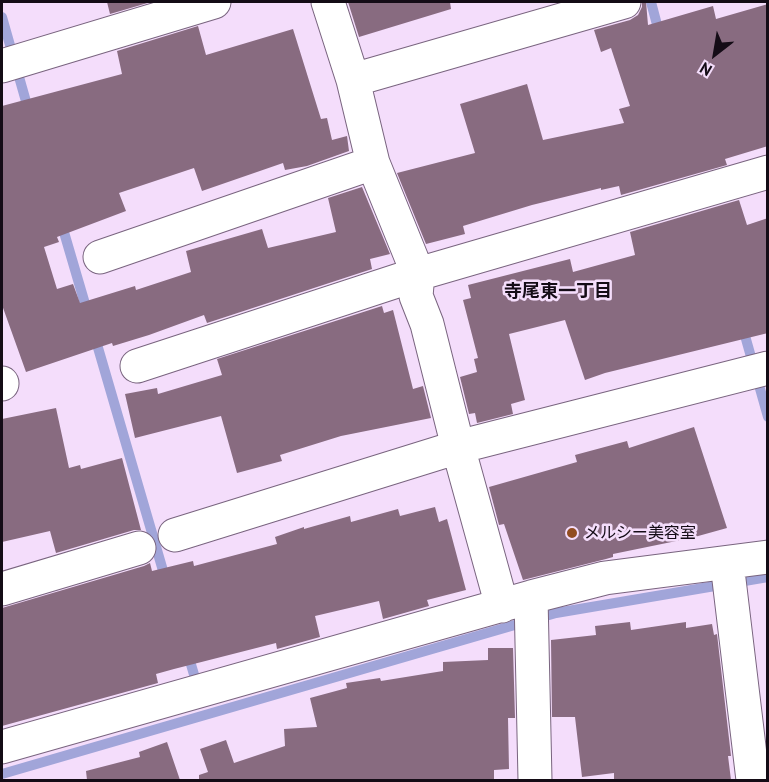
<!DOCTYPE html>
<html>
<head>
<meta charset="utf-8">
<style>
	body { margin:0 }
	#map { position:relative; width:769px; height:782px; overflow:hidden; background:#f4ddfb; font-family:"PT Sans",sans-serif }
	canvas { display:block }
	.frame { position:absolute; inset:0; border:3px solid #140c16; pointer-events:none }
	.north { position:absolute; left:685px; top:24px; width:60px; height:60px; -webkit-text-stroke:4px #f4ddfb; paint-order:stroke; rotate:211deg; font-size:16px; font-weight:700; line-height:24px; text-align:center; color:#140c16 }
	.north::after { content:''; display:block; margin:auto; width:21px; height:27px; background:#140c16; clip-path:polygon(50% 0,100% 100%,50% 72%,0 100%) }
</style>
</head>
<body>
<div id="map">
<canvas width="769" height="782"></canvas>
<div class="frame"></div>
<div class="north">N</div>
</div>
<script>
const g = document.querySelector('canvas').getContext('2d');
g.lineJoin = 'round';
function poly(rows) {
  const path = new Path2D();
  for (const r of rows) {
    path.moveTo(r[0], r[1]);
    for (let i = 2; i < r.length; i += 2) path.lineTo(r[i], r[i + 1]);
  }
  return path;
}
function strokePath(path, color, width, dash) {
  g.strokeStyle = color;
  g.lineWidth = width;
  g.lineCap = dash ? 'butt' : 'round';
  g.setLineDash(dash || []);
  g.stroke(path);
}
function fill(path, color) {
  g.fillStyle = color;
  g.fill(path, 'evenodd');
}
function drawText(font, color, halo, rows, align = 'center') {
  g.font = font + ' "PT Sans","Noto Sans JP",sans-serif';
  g.lineWidth = 5;
  g.setLineDash([]);
  g.textBaseline = 'middle';
  g.strokeStyle = halo;
  g.fillStyle = color;
  for (const [text, x, y, turn = 0] of rows) {
    g.save();
    g.translate(x, y);
    g.rotate((+turn || 0) * Math.PI / 180);
    g.textAlign = isNaN(turn) ? turn : align;
    if (halo) g.strokeText(text, 0, 0);
    g.fillText(text, 0, 0);
    g.restore();
  }
}
strokePath(poly([
	[651,2,660,36],
	[2,17,29,112],
	[61,222,88,314],
	[742,325,768,417],
	[94,334,166,581],
	[187,651,198,688],
	[2,774,556,613,768,577]
]), '#a1a5d9', 10);
fill(poly([
	[107,2,151,2,110,14],
	[348,2,450,2,451,9,359,37],
	[642,2,646,2,648,25,713,6,716,19,768,4,768,146,725,159,727,165,621,195,619,186,601,190,601,188,532,205,463,226,465,234,426,244,397,173,475,153,460,104,527,84,543,140,624,123,619,109,630,106,611,48,601,52,594,30,630,20,638,15,642,7],
	[198,26,206,55,293,29,321,119,327,118,332,140,347,136,349,151,307,166,285,170,283,163,202,191,194,168,119,193,126,211,57,237,59,242,44,247,57,289,73,284,80,303,135,286,136,290,191,272,186,251,262,229,268,248,336,232,328,198,362,187,390,254,370,259,372,269,207,323,204,315,149,335,113,346,112,343,26,372,2,305,2,106,122,74,117,51],
	[739,200,747,225,768,218,768,333,605,373,585,380,565,320,509,334,525,400,511,404,513,414,477,423,475,413,469,414,460,377,477,372,474,359,478,358,463,300,471,298,468,285,570,259,573,272,635,255,630,232],
	[382,306,384,313,393,310,413,389,423,386,431,418,341,436,280,455,282,461,237,473,221,416,135,438,125,394,157,388,158,394,222,375,217,359],
	[56,408,69,468,80,465,81,469,122,458,141,530,134,530,56,553,50,531,2,542,2,419],
	[694,427,727,528,691,538,613,554,613,557,606,559,523,580,504,524,499,525,489,487,577,462,575,455,627,441,629,448],
	[435,507,439,522,447,519,466,590,427,600,429,606,383,619,379,601,315,616,320,637,277,649,276,643,174,669,156,674,158,683,2,726,2,608,144,566,150,563,152,571,193,561,194,566,277,544,275,537,304,527,304,529,350,516,351,522,398,509,400,516],
	[630,622,631,630,686,622,686,628,712,624,714,635,717,634,731,756,728,756,731,780,614,780,614,773,582,777,575,717,552,717,551,640,596,635,595,626],
	[488,648,513,648,515,718,508,718,509,769,494,770,494,780,199,780,199,775,208,772,200,749,226,740,234,763,285,746,284,729,317,727,310,698,347,688,346,683,380,678,381,681,443,671,443,662,488,660],
	[167,742,180,780,87,780,86,771,140,757,139,752]
]), '#886b80');
const minor = poly([
	[328,2,353,80,373,163,418,274,416,296,427,324,458,447,502,606],
	[2,66,214,2],
	[353,80,624,2],
	[100,257,373,163],
	[137,366,418,274,768,172],
	[2,383,2,384],
	[175,535,458,447,768,368],
	[727,563,753,780],
	[2,589,139,548],
	[531,597,535,780],
	[2,747,531,597,605,578,768,557]
]);
strokePath(minor, '#79647f', 35);
strokePath(minor, '#fff', 33);
for (const [x, y, r, color] of [
	[572,533,6,"#914d21"]
]) {
  const dot = new Path2D();
  dot.arc(x, y, r, 0, 2 * Math.PI);
  g.fillStyle = color;
  g.fill(dot);
  strokePath(dot, '#f4ddfb', 2);
}
drawText('16px', '#140c16', '#f4ddfb', [
	["メルシー美容室",584,533]
], 'left');
drawText('bold 18px', '#140c16', '#f4ddfb', [
	["寺尾東一丁目",558,292]
]);
</script>
</body>
</html>
